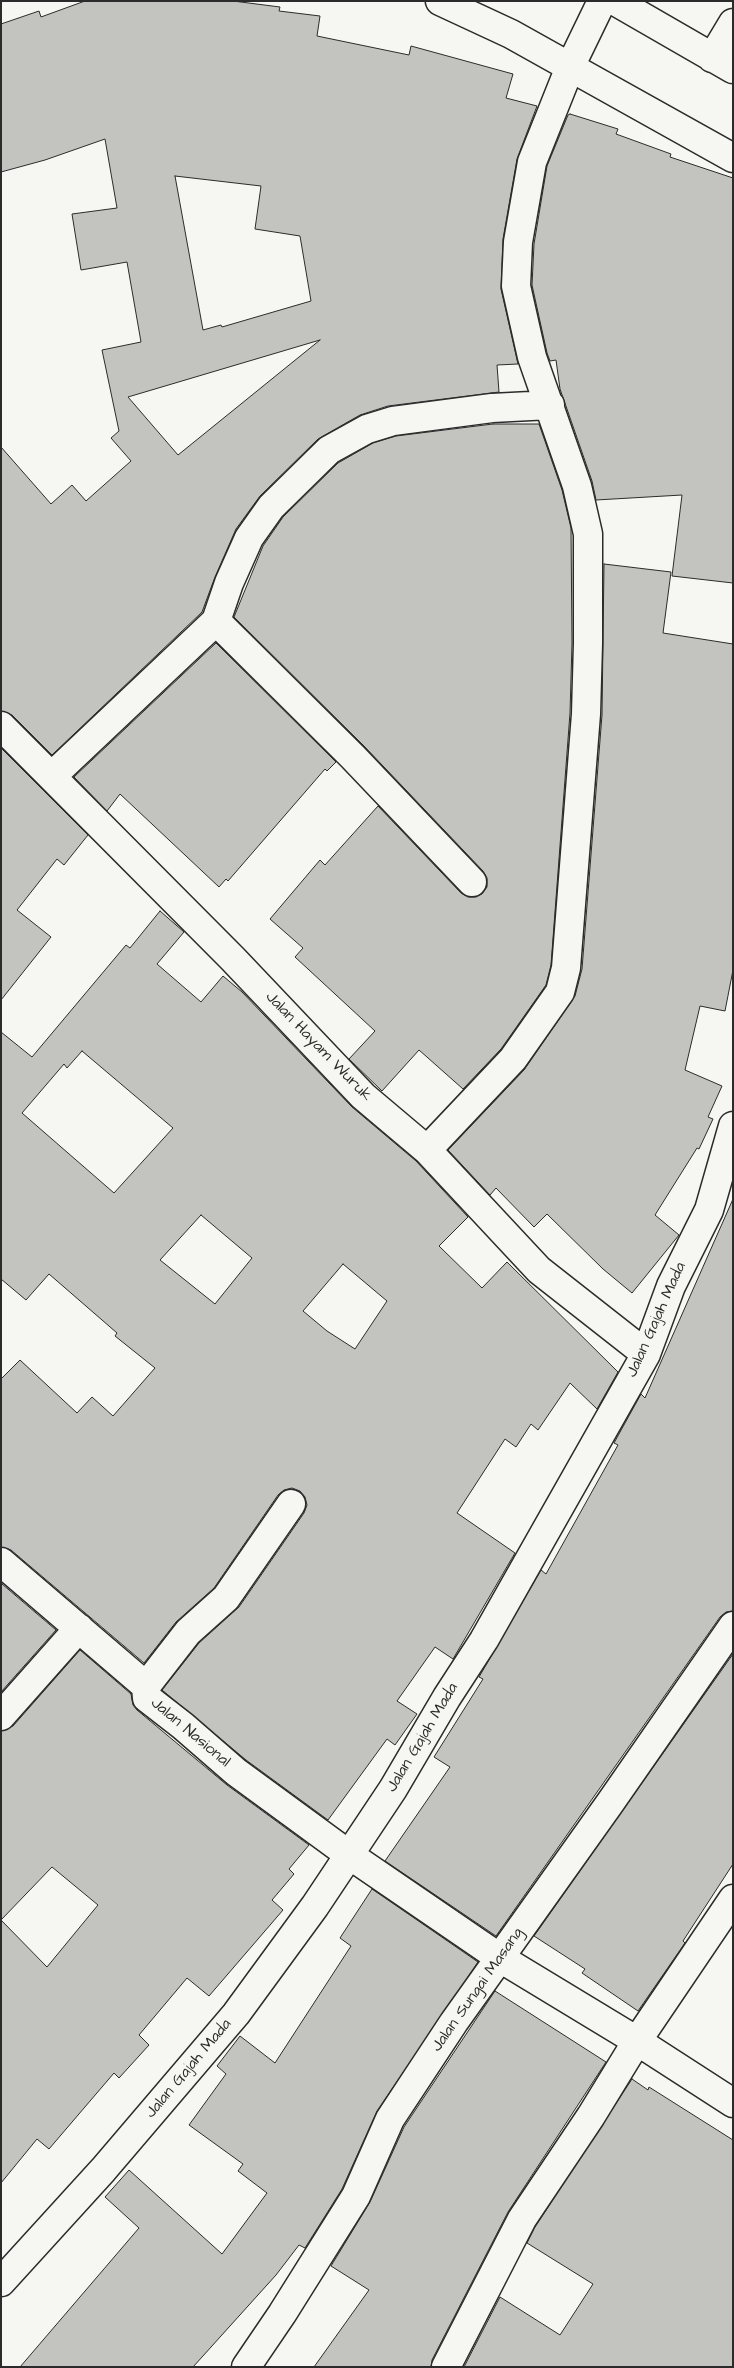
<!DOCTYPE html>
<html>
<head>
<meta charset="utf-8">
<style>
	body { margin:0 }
	#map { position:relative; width:734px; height:2368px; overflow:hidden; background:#f6f6f2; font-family:"Architects Daughter",sans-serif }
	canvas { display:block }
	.frame { position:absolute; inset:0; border:2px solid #2b2b2b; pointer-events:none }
</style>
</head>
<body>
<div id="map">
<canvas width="734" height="2368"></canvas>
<div class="frame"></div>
</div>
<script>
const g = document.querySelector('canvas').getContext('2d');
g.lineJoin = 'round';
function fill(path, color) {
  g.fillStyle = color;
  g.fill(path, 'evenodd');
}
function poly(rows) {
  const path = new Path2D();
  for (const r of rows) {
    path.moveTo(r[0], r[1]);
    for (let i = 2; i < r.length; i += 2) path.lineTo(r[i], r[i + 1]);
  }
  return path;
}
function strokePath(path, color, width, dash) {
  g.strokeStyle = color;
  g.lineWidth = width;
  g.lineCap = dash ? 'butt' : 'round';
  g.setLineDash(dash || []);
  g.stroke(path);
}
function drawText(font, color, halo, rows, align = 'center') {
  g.font = font + ' "Architects Daughter",sans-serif';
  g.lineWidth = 4;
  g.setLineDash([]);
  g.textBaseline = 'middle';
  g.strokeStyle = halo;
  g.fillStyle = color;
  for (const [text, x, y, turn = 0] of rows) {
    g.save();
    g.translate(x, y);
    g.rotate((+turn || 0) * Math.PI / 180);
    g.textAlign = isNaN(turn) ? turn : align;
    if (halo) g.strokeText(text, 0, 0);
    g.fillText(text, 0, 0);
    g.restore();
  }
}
const building = poly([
	[85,1,233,1,280,7,279,11,320,16,317,36,409,55,411,46,513,74,506,98,537,106,517,159,503,239,501,289,518,364,497,365,499,392,388,406,360,415,318,439,260,496,236,529,215,577,202,612,52,755,12,715,1,711,1,447,51,504,72,485,86,501,131,461,111,438,119,431,102,350,141,342,127,262,81,270,72,214,117,208,105,139,45,160,1,172,1,24,39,11,41,17,85,1],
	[175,176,261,186,255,229,300,236,311,301,222,327,221,325,203,330,175,176],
	[320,340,178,455,128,397,320,340],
	[570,114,618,129,616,134,671,154,670,157,733,178,733,583,672,576,682,495,596,500,592,481,560,389,556,360,550,361,547,353,532,285,534,244,547,166,568,115,570,114],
	[493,424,539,424,562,490,571,528,572,643,570,713,551,965,546,985,501,1049,463,1089,419,1050,382,1091,349,1059,375,1031,295,957,303,948,270,919,320,860,325,865,378,806,461,893,468,897,476,897,482,894,487,887,487,878,483,871,364,746,234,617,263,546,283,517,338,463,373,443,396,436,493,424],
	[604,564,671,572,663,633,733,644,733,970,725,1011,700,1006,685,1070,722,1086,708,1117,713,1119,699,1149,697,1148,655,1215,679,1235,632,1293,603,1269,547,1214,534,1227,496,1188,490,1195,448,1150,524,1070,575,996,582,969,602,715,604,564],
	[216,643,336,762,327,771,325,769,228,881,226,879,219,887,120,794,107,811,74,777,216,643],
	[1,748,88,835,64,865,57,859,17,910,51,937,1,1000,1,748],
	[160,911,184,932,157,964,201,1002,223,976,242,992,352,1107,416,1161,468,1217,439,1246,482,1288,507,1262,618,1372,597,1409,570,1383,538,1430,531,1424,516,1447,505,1439,457,1513,515,1553,453,1659,435,1647,397,1701,417,1714,395,1745,387,1739,328,1820,246,1760,162,1690,199,1643,239,1607,304,1513,307,1505,305,1497,300,1491,292,1488,284,1490,278,1495,214,1588,176,1622,144,1663,11,1550,1,1547,1,1379,20,1360,77,1413,92,1397,113,1416,155,1368,115,1336,117,1333,49,1274,26,1300,1,1279,1,1032,32,1057,126,945,130,948,160,911],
	[82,1051,173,1128,114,1193,22,1113,64,1064,67,1068,82,1051],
	[201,1215,252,1258,215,1304,160,1260,201,1215],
	[343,1264,387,1301,355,1349,327,1331,303,1311,343,1264],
	[733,1199,733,1611,726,1612,720,1617,496,1936,385,1861,450,1767,434,1757,483,1679,479,1677,541,1570,546,1574,618,1445,614,1443,641,1394,645,1398,733,1199],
	[2,1584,56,1630,1,1692,1,1585,2,1584],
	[80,1650,131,1694,133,1705,137,1710,227,1785,309,1845,289,1869,294,1874,272,1900,283,1910,209,1996,187,1978,139,2035,149,2045,119,2078,114,2073,49,2149,37,2139,1,2183,1,1920,47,1967,98,1905,52,1867,1,1920,1,1731,13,1726,80,1650],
	[733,1654,733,1864,683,1941,685,1943,638,2011,582,1973,585,1969,534,1936,733,1654],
	[372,1889,478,1962,377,2111,342,2189,305,2248,299,2245,276,2275,193,2367,20,2367,139,2228,105,2197,129,2170,222,2254,267,2193,238,2171,243,2164,189,2125,226,2074,217,2066,240,2036,275,2063,351,1946,340,1938,372,1889],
	[495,1991,606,2062,508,2212,432,2360,431,2367,314,2367,369,2290,331,2266,370,2202,404,2127,495,1991],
	[632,2079,648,2090,649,2087,733,2140,733,2367,464,2367,500,2297,560,2335,593,2284,527,2243,535,2227,632,2079]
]);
fill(building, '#c3c3c0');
strokePath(building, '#2b2b2b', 1);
const street = poly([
	[440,1,511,34,733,158],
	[216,621,353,757,472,882],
	[1,726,233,959,363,1096,427,1150,539,1270,646,1354],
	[52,776,216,621,229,583,249,538,271,507,329,450,367,429,393,421,492,408,550,405],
	[427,1150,513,1059,560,992,566,968,586,714,588,643,588,534,577,486,532,357,516,286,518,242,532,162,570,67,602,1],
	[1,1562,146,1686,147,1698,183,1726,236,1772,348,1854,500,1958,637,2041,733,2103],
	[146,1686,188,1632,226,1598,291,1504],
	[1,1716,79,1628],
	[1,2282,103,2170,236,2014,315,1906,393,1789,447,1697,484,1640,646,1354,671,1286,709,1210,733,1126],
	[246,2367,282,2314,356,2196,390,2119,454,2022,610,1803,733,1626],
	[446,2367,522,2219,591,2116,637,2041,733,1899]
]);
const highway = poly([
	[615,1,733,69],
	[712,58,733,23]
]);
strokePath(street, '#2b2b2b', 31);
strokePath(highway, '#2b2b2b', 31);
strokePath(street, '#f6f6f2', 28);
strokePath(highway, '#f6f6f2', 28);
drawText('16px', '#2b2b2b', '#f6f6f2', [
	["Jalan Hayam Wuruk",318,1047,46],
	["Jalan Gajah Mada",657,1320,-66],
	["Jalan Nasional",190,1733,40],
	["Jalan Gajah Mada",423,1738,-59],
	["Jalan Sungai Masang",478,1990,-55],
	["Jalan Gajah Mada",189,2069,-50]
]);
</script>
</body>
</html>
